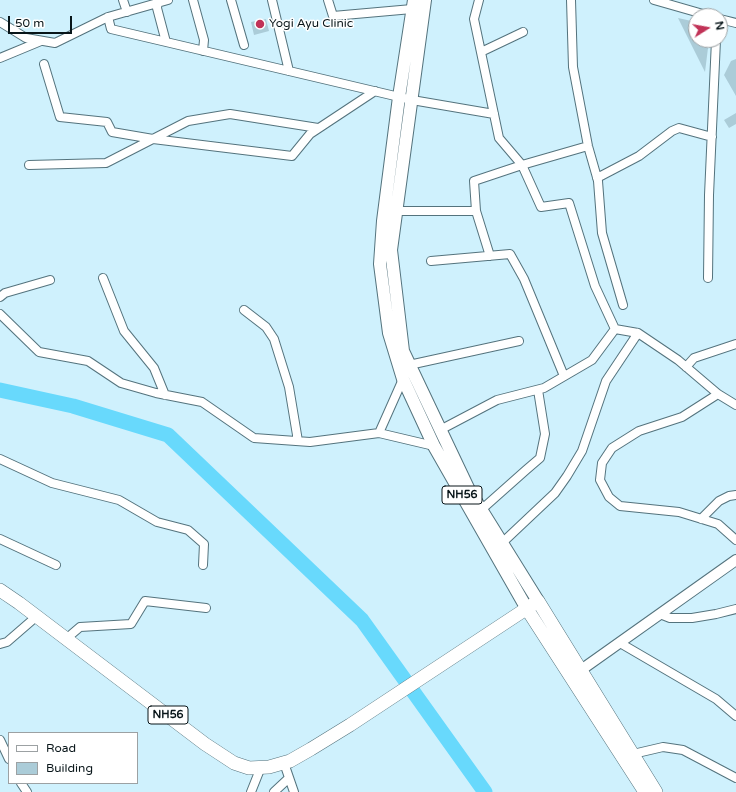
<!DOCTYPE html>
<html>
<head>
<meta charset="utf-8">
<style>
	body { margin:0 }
	#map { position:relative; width:736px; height:792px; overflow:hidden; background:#cff1fd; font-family:"Varela Round",sans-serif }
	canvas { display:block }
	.legend { position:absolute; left:8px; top:732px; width:130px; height:52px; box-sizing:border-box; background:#fff; border:1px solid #9ca1a3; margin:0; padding:5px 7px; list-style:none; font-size:12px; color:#081519 }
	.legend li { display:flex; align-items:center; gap:8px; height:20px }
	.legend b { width:20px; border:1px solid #9ca1a3 }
	.north { position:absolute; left:688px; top:8px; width:40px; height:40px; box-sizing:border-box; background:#fff; border:1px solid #9ca1a3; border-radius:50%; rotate:79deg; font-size:11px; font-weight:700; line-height:16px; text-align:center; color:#081519 }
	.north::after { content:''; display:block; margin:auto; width:14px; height:18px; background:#c13257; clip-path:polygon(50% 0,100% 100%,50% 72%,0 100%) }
	.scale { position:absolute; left:8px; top:16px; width:64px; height:18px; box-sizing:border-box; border:2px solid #081519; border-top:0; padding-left:5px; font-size:12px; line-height:14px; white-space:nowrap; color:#081519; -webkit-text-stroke:3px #fff; paint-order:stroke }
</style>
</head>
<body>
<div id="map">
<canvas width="736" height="792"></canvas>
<ul class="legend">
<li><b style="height:5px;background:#fff"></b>Road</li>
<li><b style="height:11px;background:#abccd8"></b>Building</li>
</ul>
<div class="north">N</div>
<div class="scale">50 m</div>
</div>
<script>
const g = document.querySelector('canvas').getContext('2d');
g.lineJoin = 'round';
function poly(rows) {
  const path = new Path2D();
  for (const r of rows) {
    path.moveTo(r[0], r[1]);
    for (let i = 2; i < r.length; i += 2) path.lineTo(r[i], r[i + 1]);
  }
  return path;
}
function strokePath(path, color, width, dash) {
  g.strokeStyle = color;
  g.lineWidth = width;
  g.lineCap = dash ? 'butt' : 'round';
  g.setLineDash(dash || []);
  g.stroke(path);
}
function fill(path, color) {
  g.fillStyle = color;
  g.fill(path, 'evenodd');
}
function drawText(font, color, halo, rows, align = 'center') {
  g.font = font + ' "Varela Round",sans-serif';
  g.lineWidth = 3;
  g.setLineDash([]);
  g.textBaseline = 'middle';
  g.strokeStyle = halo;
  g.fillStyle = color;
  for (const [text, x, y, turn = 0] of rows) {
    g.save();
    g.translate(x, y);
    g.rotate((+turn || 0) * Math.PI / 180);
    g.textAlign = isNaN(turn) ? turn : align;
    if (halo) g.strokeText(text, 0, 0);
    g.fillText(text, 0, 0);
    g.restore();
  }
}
strokePath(poly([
	[0,390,73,406,168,435,362,620,485,792]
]), '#68d9fc', 15);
fill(poly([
	[678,18,696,22,696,40,709,40,705,72],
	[266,19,269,31,254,35,251,22],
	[736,59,736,96,724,75,731,61],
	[736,113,736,124,729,128,724,120]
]), '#abccd8');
const minor = poly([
	[123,0,127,12],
	[158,0,157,8,166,42],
	[193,0,204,40,203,51],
	[231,0,244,45],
	[272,0,289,71],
	[328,0,333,16,412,9],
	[479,0,474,19,499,138,522,165,541,207,569,203,595,286,615,329],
	[571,0,573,67,588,146,598,181,602,233,623,305],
	[654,0,710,16],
	[108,17,111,29,412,100,494,114],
	[720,19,736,23],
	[0,22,26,38,55,43,108,17,168,0],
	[481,52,523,32],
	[0,58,41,41],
	[44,64,60,117,107,122,112,132,153,139,292,156,310,134,375,91],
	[29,165,106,163,188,121,230,114,318,128],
	[597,178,639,156,672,131,679,128,712,137],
	[397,211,476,211],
	[490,256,476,211,474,181,522,165,588,146],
	[431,261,510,254,524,279,564,376],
	[103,278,124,331,154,368,165,395],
	[708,278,709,195,716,40],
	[0,297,5,293,50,280],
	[244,310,266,327,274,339,289,387,298,441],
	[0,314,39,352,88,361,121,383,156,393,202,402,254,438,310,442,379,433],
	[615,329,638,333,678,360,718,394,736,405],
	[409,365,519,341],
	[686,367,694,358,736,344],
	[403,379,379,433,434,446],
	[718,394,682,417,639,431,612,448,602,463,600,480,609,497,620,506,679,512,718,524,736,540],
	[440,430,497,400,544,388,592,360,615,329],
	[0,459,52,483,119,500,157,522,188,530,204,544,203,565],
	[481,510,526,470,540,458,545,434,538,390],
	[701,519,719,501,729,496,736,495],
	[0,539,56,565],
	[502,543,555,493,567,476,582,451,606,381,638,333],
	[660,614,670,618,692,618,716,614,736,609],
	[66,639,80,627,131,624,145,601,206,608],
	[620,643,716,699,736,716],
	[0,644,7,642,37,616],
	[0,740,9,759],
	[633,754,663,747,683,750,736,778],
	[284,763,294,792],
	[21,783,27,792],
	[251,792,261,767],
	[274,792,289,778]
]);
const tertiary = poly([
	[581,670,736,560]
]);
const primary = poly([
	[414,0,399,97,383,221,380,264,389,333,403,379,434,446,527,609],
	[425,0,391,250,403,351,469,490,538,601]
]);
const trunk = poly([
	[0,590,19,603,205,744,234,763,249,768,269,767,290,761,311,749,350,725,538,601,656,792],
	[527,609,645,792]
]);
strokePath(minor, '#54737d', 10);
strokePath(tertiary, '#54737d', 12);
strokePath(primary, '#54737d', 14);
strokePath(trunk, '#54737d', 14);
strokePath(minor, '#fff', 8);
strokePath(tertiary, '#fff', 10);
strokePath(primary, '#fff', 12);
strokePath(trunk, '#fff', 13);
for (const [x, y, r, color] of [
	[260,24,5,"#c13257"]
]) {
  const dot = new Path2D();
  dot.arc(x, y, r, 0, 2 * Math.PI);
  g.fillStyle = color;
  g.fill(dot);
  strokePath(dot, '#fff', 1.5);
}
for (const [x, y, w] of [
	[462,495,40],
	[168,715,40]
]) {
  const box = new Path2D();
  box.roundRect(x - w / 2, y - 9, w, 18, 3);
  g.fillStyle = '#fff';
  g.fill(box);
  strokePath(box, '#081519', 1);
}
drawText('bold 11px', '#081519', null, [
	["NH56",462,495],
	["NH56",168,715]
]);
drawText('12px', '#081519', '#fff', [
	["Yogi Ayu Clinic",269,24]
], 'left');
</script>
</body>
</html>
